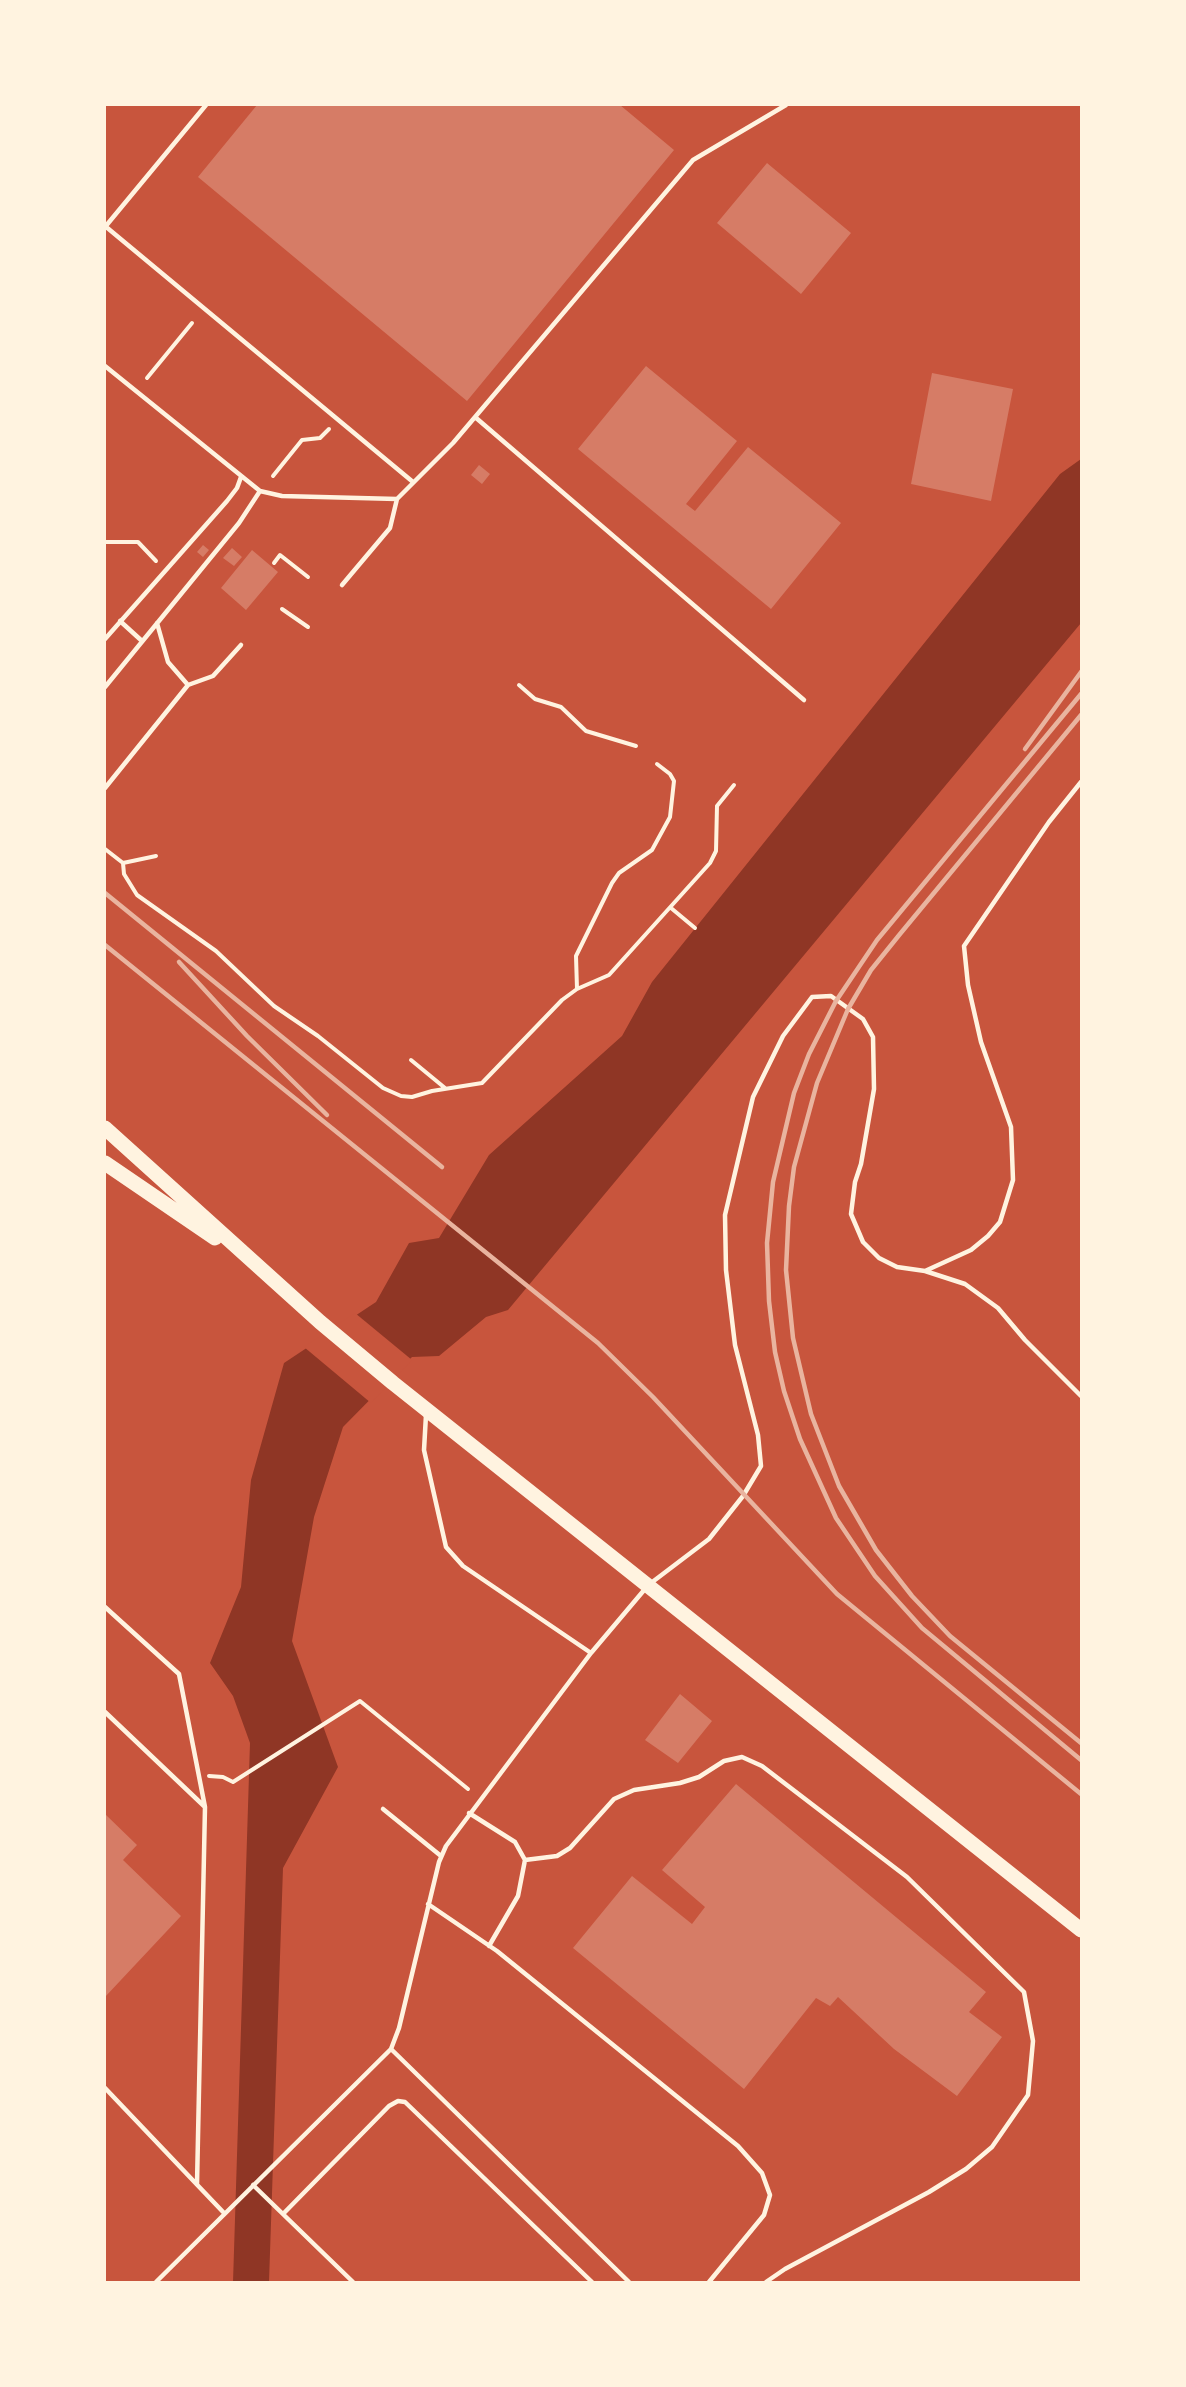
<!DOCTYPE html>
<html>
<head>
<meta charset="utf-8">
<style>
	body { margin:0 }
	#map { position:relative; width:1186px; height:2387px; overflow:hidden; background:#c8553d; font-family:Manrope,sans-serif }
	canvas { display:block }
	.frame { position:absolute; inset:0; border:106px solid #fff3e0; pointer-events:none }
</style>
</head>
<body>
<div id="map">
<canvas width="1186" height="2387"></canvas>
<div class="frame"></div>
</div>
<script>
const g = document.querySelector('canvas').getContext('2d');
g.lineJoin = 'round';
function fill(path, color) {
  g.fillStyle = color;
  g.fill(path, 'evenodd');
}
function poly(rows) {
  const path = new Path2D();
  for (const r of rows) {
    path.moveTo(r[0], r[1]);
    for (let i = 2; i < r.length; i += 2) path.lineTo(r[i], r[i + 1]);
  }
  return path;
}
function strokePath(path, color, width, dash) {
  g.strokeStyle = color;
  g.lineWidth = width;
  g.lineCap = dash ? 'butt' : 'round';
  g.setLineDash(dash || []);
  g.stroke(path);
}
fill(poly([
	[1081,459,1081,623,508,1310,486,1317,439,1356,412,1357,343,1427,314,1517,292,1641,338,1767,283,1868,269,2282,233,2282,250,1743,233,1696,210,1663,241,1587,251,1480,284,1363,376,1302,409,1243,439,1238,489,1155,622,1036,652,982,1060,474]
]), '#8f3625');
fill(poly([
	[355,1313,412,1360,371,1403,304,1347]
]), '#c8553d');
fill(poly([
	[257,105,620,105,674,150,467,401,198,177],
	[767,163,851,233,801,294,717,223],
	[646,366,737,441,686,504,695,511,748,447,841,523,771,609,578,449],
	[932,373,1013,389,991,501,911,484],
	[479,465,490,474,482,484,471,475],
	[203,545,209,550,203,557,197,552],
	[232,548,242,557,234,566,223,558],
	[252,550,278,572,246,610,221,588],
	[680,1694,712,1721,678,1763,645,1740],
	[736,1784,986,1992,969,2012,1002,2037,957,2096,894,2049,838,1997,830,2006,816,1998,744,2089,573,1948,632,1876,692,1924,705,1907,662,1870],
	[105,1814,137,1845,123,1860,181,1916,105,1997]
]), '#d67c66');
strokePath(poly([
	[147,378,192,323],
	[273,476,302,440,320,438,329,429],
	[105,542,138,542,156,561],
	[274,563,280,555,308,577],
	[282,609,308,627],
	[519,685,535,699,561,707,586,731,636,746],
	[105,849,123,863],
	[156,856,123,863,124,874,137,895,216,951,274,1006,318,1036,383,1088,401,1096,412,1097,432,1091,482,1083,562,1000,577,989,609,975,710,863,716,851,717,806,734,785],
	[671,908,695,928],
	[577,989,576,956,612,883,619,873,652,850,670,817,674,781,670,774,657,764],
	[411,1060,445,1088],
	[209,1776,223,1777,233,1782,360,1701,468,1789]
]), '#fff3e0', 4);
strokePath(poly([
	[105,226,413,482],
	[105,227,206,105],
	[105,366,260,491,282,496,397,499,453,443,693,160,786,105],
	[475,417,804,700],
	[342,585,390,528,397,499],
	[120,621,142,641],
	[157,623,168,662,188,685],
	[105,639,227,501,237,488,241,477],
	[105,687,239,523,260,491],
	[105,788,188,685,213,676,241,645],
	[925,1271,965,1284,998,1308,1025,1340,1081,1396],
	[426,1415,424,1450,446,1547,463,1566,591,1653],
	[651,1583,709,1539,743,1496,761,1466,758,1435,735,1345,726,1270,725,1215,753,1097,783,1036,812,997,831,996,863,1019,873,1037,874,1089,861,1164,855,1182,851,1214,863,1242,879,1258,897,1267,925,1271,971,1250,988,1236,1000,1222,1013,1180,1011,1127,981,1042,968,985,964,946,1049,822,1081,782],
	[105,1607,179,1674,205,1807],
	[105,1712,205,1807,197,2184],
	[383,1809,441,1856],
	[469,1813,515,1842,525,1860,518,1896,489,1946],
	[525,1860,557,1856,570,1848,614,1799,634,1790,680,1783,699,1777,724,1761,742,1757,762,1766,907,1877,1024,1992,1033,2041,1028,2095,992,2147,966,2169,929,2192,785,2269,766,2282],
	[428,1904,497,1951,738,2146,762,2173,770,2195,764,2215,709,2282],
	[391,2049,629,2282],
	[105,2088,224,2213],
	[253,2185,353,2282],
	[283,2214,389,2106,398,2101,405,2102,592,2282],
	[156,2282,391,2049,399,2028,439,1862,446,1846,591,1653,645,1589]
]), '#fff3e0', 4.5);
strokePath(poly([
	[105,1128,320,1322,393,1383,1081,1930],
	[105,1163,215,1238]
]), '#fff3e0', 15);
strokePath(poly([
	[1081,694,877,940,836,1001,809,1054,794,1093,773,1182,767,1243,769,1301,775,1352,784,1391,800,1439,836,1518,875,1576,922,1628,1081,1760],
	[1081,715,900,934,871,970,848,1009,817,1083,794,1167,789,1206,786,1270,793,1338,811,1414,839,1486,876,1550,912,1596,950,1636,1081,1743],
	[1025,749,1081,672],
	[105,893,442,1167],
	[105,945,598,1343,653,1397,837,1594,1081,1794],
	[179,962,247,1036,327,1115]
]), '#e9b49f', 4.5);
</script>
</body>
</html>
